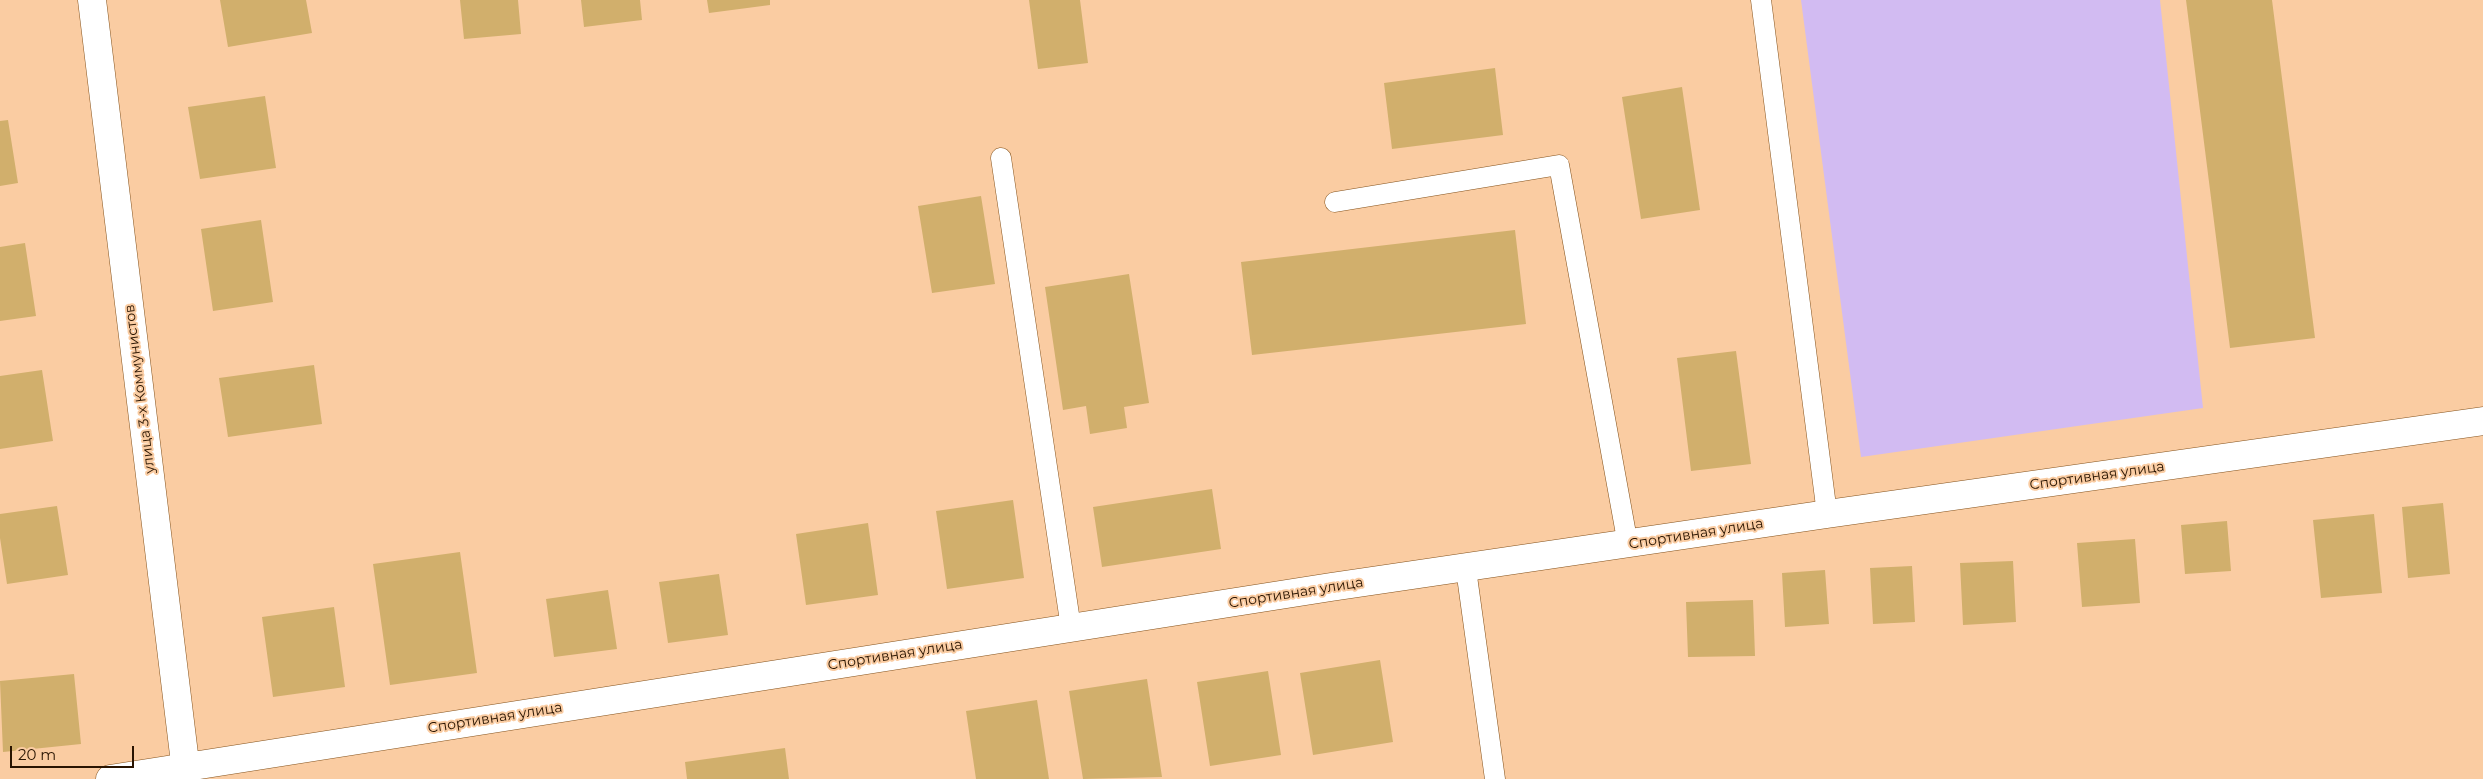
<!DOCTYPE html>
<html>
<head>
<meta charset="utf-8">
<style>
	body { margin:0 }
	#map { position:relative; width:2483px; height:779px; overflow:hidden; background:#facca2; font-family:Montserrat,sans-serif }
	canvas { display:block }
	.scale { position:absolute; left:10px; top:746px; width:124px; height:22px; box-sizing:border-box; border:2px solid #291401; border-top:0; padding-left:6px; font-size:15px; line-height:18px; white-space:nowrap; color:#291401; -webkit-text-stroke:4px #facca2; paint-order:stroke }
</style>
</head>
<body>
<div id="map">
<canvas width="2483" height="779"></canvas>
<div class="scale">20 m</div>
</div>
<script>
const g = document.querySelector('canvas').getContext('2d');
g.lineJoin = 'round';
function fill(path, color) {
  g.fillStyle = color;
  g.fill(path, 'evenodd');
}
function poly(rows) {
  const path = new Path2D();
  for (const r of rows) {
    path.moveTo(r[0], r[1]);
    for (let i = 2; i < r.length; i += 2) path.lineTo(r[i], r[i + 1]);
  }
  return path;
}
function strokePath(path, color, width, dash) {
  g.strokeStyle = color;
  g.lineWidth = width;
  g.lineCap = dash ? 'butt' : 'round';
  g.setLineDash(dash || []);
  g.stroke(path);
}
function drawText(font, color, halo, rows, align = 'center') {
  g.font = font + ' Montserrat,sans-serif';
  g.lineWidth = 4;
  g.setLineDash([]);
  g.textBaseline = 'middle';
  g.strokeStyle = halo;
  g.fillStyle = color;
  for (const [text, x, y, turn = 0] of rows) {
    g.save();
    g.translate(x, y);
    g.rotate((+turn || 0) * Math.PI / 180);
    g.textAlign = isNaN(turn) ? turn : align;
    if (halo) g.strokeText(text, 0, 0);
    g.fillText(text, 0, 0);
    g.restore();
  }
}
fill(poly([
	[1801,0,2160,0,2203,408,1861,457]
]), '#d2bbf2');
fill(poly([
	[220,0,306,0,312,33,228,47],
	[460,0,518,0,521,34,464,39],
	[581,0,640,0,642,20,584,27],
	[707,0,770,0,770,5,709,13],
	[1029,0,1080,0,1088,63,1038,69],
	[2186,0,2272,0,2315,338,2230,348],
	[1495,68,1503,135,1392,149,1384,83],
	[1682,87,1700,210,1641,219,1622,97],
	[265,96,276,168,200,179,188,107],
	[8,120,18,183,0,186,0,121],
	[981,196,995,284,932,293,918,206],
	[261,220,273,302,213,311,201,229],
	[1515,230,1526,324,1252,355,1241,262],
	[25,243,36,316,0,321,0,247],
	[1129,274,1149,403,1124,407,1127,428,1090,434,1086,406,1063,410,1045,287],
	[1736,351,1751,464,1691,471,1677,358],
	[314,365,322,424,228,437,219,378],
	[42,370,53,441,0,449,0,376],
	[1212,489,1221,549,1102,567,1093,507],
	[1013,500,1024,578,947,589,936,511],
	[2443,503,2450,574,2408,578,2402,507],
	[57,506,68,575,7,584,0,538,0,514],
	[2374,514,2382,593,2321,598,2313,520],
	[2227,521,2231,571,2185,574,2181,525],
	[868,523,878,595,806,605,796,534],
	[2135,539,2140,603,2082,607,2077,543],
	[460,552,477,673,390,685,373,564],
	[2013,561,2016,622,1963,625,1960,563],
	[1912,566,1915,622,1873,624,1870,568],
	[1825,570,1829,624,1785,627,1782,573],
	[719,574,728,635,668,643,659,582],
	[608,590,617,649,554,657,546,599],
	[1753,600,1755,656,1688,657,1686,602],
	[334,607,345,687,273,697,262,617],
	[1380,660,1393,742,1313,755,1300,673],
	[1268,671,1281,755,1210,766,1197,682],
	[74,674,81,744,3,752,0,681],
	[1147,679,1162,777,1083,779,1069,691],
	[1037,700,1049,779,976,779,966,711],
	[785,748,789,779,687,779,685,762]
]), '#d1af6c');
const lane = poly([
	[1761,0,1827,514],
	[1001,158,1071,628],
	[1335,202,1559,165,1628,545],
	[1466,569,1495,779]
]);
const street = poly([
	[92,0,187,779],
	[110,779,1331,587,1827,514,2483,421]
]);
strokePath(lane, '#85531d', 21);
strokePath(street, '#85531d', 29);
strokePath(lane, '#fff', 20);
strokePath(street, '#fff', 28);
drawText('14px', '#291401', '#facca2', [
	["улица 3-х Коммунистов",140,389,-97],
	["Спортивная улица",2097,476,-8],
	["Спортивная улица",1696,534,-9],
	["Спортивная улица",1296,593,-9],
	["Спортивная улица",895,655,-9],
	["Спортивная улица",495,718,-9]
]);
</script>
</body>
</html>
